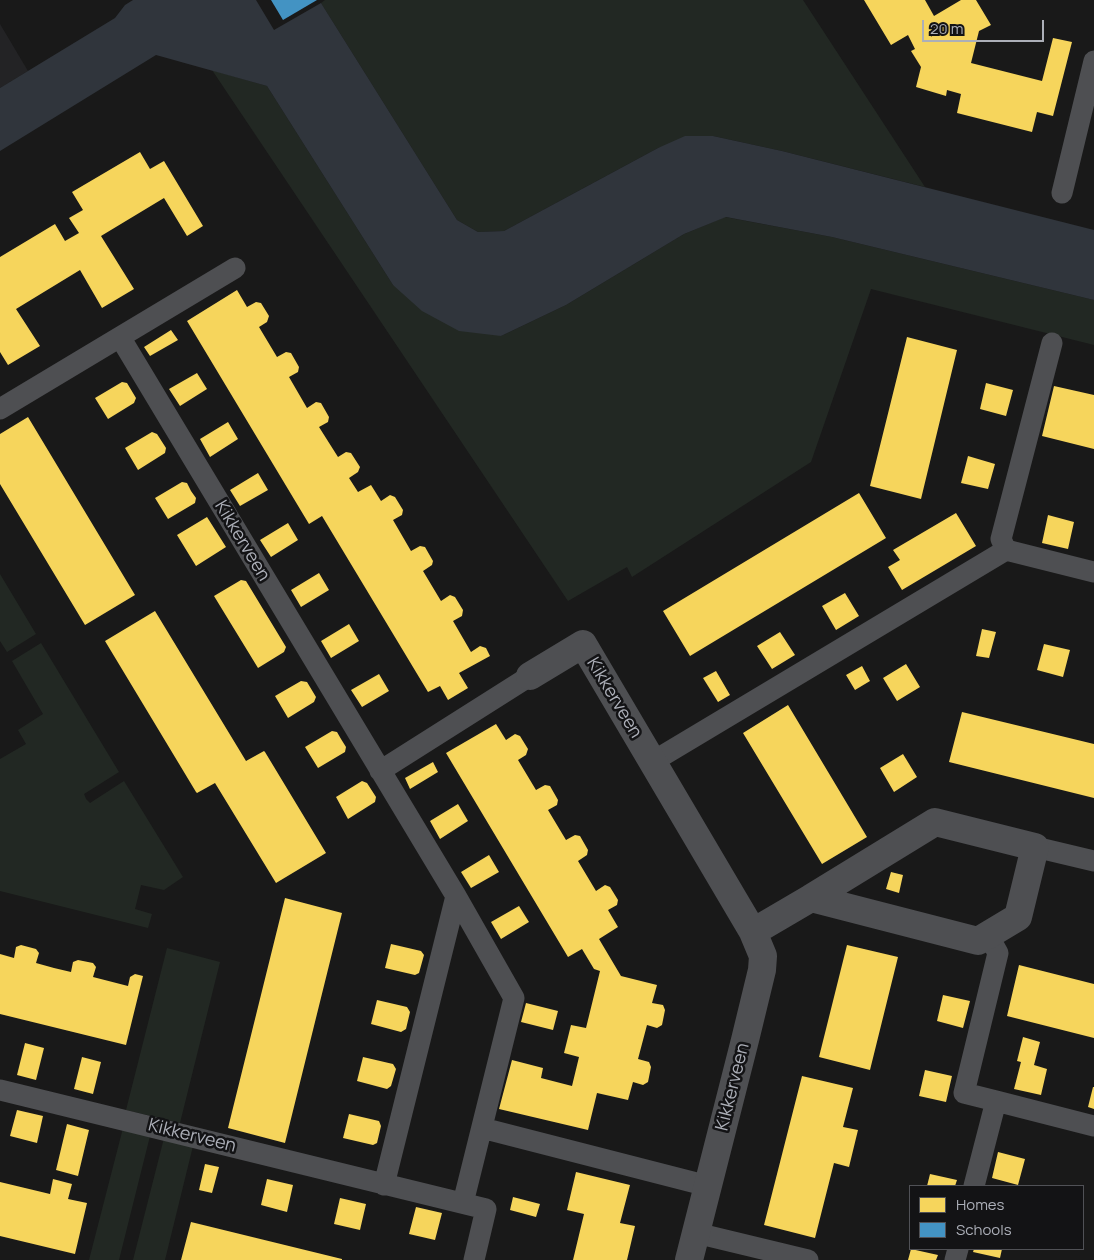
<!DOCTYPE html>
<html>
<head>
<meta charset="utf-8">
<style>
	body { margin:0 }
	#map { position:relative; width:1094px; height:1260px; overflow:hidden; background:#191919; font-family:Manrope,sans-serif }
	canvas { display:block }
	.legend { position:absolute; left:909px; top:1185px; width:175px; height:65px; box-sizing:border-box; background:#131315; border:1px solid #505156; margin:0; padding:6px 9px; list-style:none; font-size:15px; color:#acafb8 }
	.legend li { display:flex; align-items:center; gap:10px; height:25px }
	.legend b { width:25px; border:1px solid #505156 }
	.scale { position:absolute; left:922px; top:20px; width:122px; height:22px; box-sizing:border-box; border:2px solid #acafb8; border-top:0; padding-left:6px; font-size:15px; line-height:18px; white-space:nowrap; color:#acafb8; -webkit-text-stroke:4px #131315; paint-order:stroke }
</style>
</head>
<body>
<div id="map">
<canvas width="1094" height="1260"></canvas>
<ul class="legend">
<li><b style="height:14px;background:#f6d55c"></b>Homes</li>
<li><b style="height:14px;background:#4393c3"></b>Schools</li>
</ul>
<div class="scale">20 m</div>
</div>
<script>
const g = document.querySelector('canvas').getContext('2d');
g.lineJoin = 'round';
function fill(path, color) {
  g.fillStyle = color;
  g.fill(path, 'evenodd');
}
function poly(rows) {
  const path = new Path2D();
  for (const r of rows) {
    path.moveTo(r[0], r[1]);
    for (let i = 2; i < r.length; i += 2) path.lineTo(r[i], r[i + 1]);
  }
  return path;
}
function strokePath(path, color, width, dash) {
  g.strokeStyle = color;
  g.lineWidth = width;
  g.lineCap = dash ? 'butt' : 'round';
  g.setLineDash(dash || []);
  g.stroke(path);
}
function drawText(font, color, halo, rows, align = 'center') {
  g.font = font + ' Manrope,sans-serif';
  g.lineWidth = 5;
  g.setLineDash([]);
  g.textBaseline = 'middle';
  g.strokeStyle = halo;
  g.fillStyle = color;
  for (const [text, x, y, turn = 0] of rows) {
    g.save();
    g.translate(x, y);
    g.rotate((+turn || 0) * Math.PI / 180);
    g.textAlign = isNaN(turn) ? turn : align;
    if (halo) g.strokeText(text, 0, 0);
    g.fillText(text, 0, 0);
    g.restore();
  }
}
fill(poly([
	[0,24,28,71,0,88]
]), '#232325');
fill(poly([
	[325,0,803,0,925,187,782,151,713,136,658,148,504,231,478,232,457,220,321,3],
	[212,70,267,86,393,285,501,336,566,305,684,234,725,217,832,237,1094,300,1094,345,871,289,811,462,632,577,627,567,568,601],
	[0,574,36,634,7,652,0,641],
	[41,643,119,772,84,794,86,799,90,803,124,781,183,877,164,890,141,885,135,909,152,914,148,928,0,891,0,759,26,744,18,730,43,714,12,661],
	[167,948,220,962,180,1123,126,1110],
	[123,1128,150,1136,119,1260,89,1260],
	[164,1138,193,1146,165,1260,133,1260]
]), '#222823');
fill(poly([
	[133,0,256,0,274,30,321,3,457,220,478,232,504,231,658,148,685,136,713,136,782,151,1094,230,1094,300,832,237,726,217,684,234,566,305,501,336,459,331,422,311,393,285,267,86,156,55,0,151,0,88,115,18,125,5]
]), '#30353c');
fill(poly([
	[864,0,925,0,934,16,961,0,976,0,991,25,979,31,971,63,1042,81,1053,38,1072,42,1053,116,1037,112,1032,132,957,113,961,94,947,90,946,96,916,87,921,67,911,51,915,49,908,35,891,45],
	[140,152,150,169,164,161,203,226,187,236,164,198,101,236,134,289,102,308,80,270,16,309,40,346,8,365,0,352,0,257,55,224,65,241,79,233,69,218,83,210,72,192],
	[237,290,247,307,256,302,261,303,269,316,267,322,259,327,277,357,286,352,291,353,299,367,298,372,289,377,307,408,316,402,321,403,329,417,328,422,319,427,338,457,346,452,351,453,360,467,358,472,349,478,358,492,371,485,381,501,390,495,395,497,403,510,402,515,393,520,411,551,420,546,425,547,433,561,432,565,423,571,441,601,450,595,455,597,463,610,462,616,453,621,471,652,480,646,486,648,490,656,459,673,468,688,448,700,440,686,428,692,322,516,309,524,187,321],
	[171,330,178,340,150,356,144,347],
	[907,337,957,350,921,499,870,486],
	[197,373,207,389,180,406,169,389],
	[122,382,127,383,136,398,134,403,108,419,95,398],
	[986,383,1013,390,1006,416,980,409],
	[1054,386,1094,395,1094,449,1042,436],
	[28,417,135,595,85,625,0,484,0,434],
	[228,422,238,439,210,457,200,439],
	[152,432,157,434,166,448,165,453,138,470,125,448],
	[968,456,995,464,988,489,961,483],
	[258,473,268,490,240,506,230,490],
	[182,482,187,483,191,491,196,498,195,503,168,519,155,498],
	[859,493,886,538,690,656,663,611],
	[956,513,976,546,902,590,888,567,900,560,893,550],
	[1048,515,1074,522,1068,549,1042,543],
	[207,517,226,547,196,566,177,535],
	[288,523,298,540,271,557,260,540],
	[319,573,329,590,301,607,291,590],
	[241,580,246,581,286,647,284,652,258,668,214,596],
	[845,593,859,616,836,630,822,606],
	[155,611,246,761,264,751,265,752,326,853,276,883,215,783,197,793,196,792,105,641],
	[349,624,359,641,331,658,321,641],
	[982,629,996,632,989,658,976,656],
	[780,632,795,655,772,669,757,646],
	[1044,644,1070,650,1063,677,1037,670],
	[906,664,920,687,897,701,883,678],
	[862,666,870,681,855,690,846,675],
	[716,671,730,695,718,702,703,678],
	[379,674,389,691,362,707,351,690],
	[301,681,307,682,316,697,314,702,288,718,275,696],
	[788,705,867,837,822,864,743,733],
	[962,712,1094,744,1094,798,949,762],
	[496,724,506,740,515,734,520,736,528,749,526,755,518,760,536,790,545,785,550,786,558,800,557,805,548,810,566,840,575,835,580,836,588,850,587,855,578,861,596,891,605,885,610,887,618,900,617,905,608,910,618,927,599,939,621,976,657,985,652,1003,663,1005,665,1010,662,1025,657,1028,647,1025,638,1059,649,1062,651,1067,648,1082,643,1085,633,1082,628,1100,597,1093,588,1130,499,1109,512,1060,543,1068,541,1078,572,1086,579,1057,564,1053,571,1025,586,1028,600,971,594,969,582,949,568,957,446,753],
	[332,731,337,732,341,739,346,747,345,752,318,768,305,747],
	[903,754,917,777,894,792,880,768],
	[433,762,438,772,410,789,405,778],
	[362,781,367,783,376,797,375,802,348,819,336,797],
	[458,804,468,821,440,839,430,821],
	[489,855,499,872,471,888,461,872],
	[891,872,903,875,899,893,886,889],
	[285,898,342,913,285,1143,228,1128],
	[519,906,529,922,501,939,491,922],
	[391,944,421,951,424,955,419,973,415,975,385,968],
	[21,945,36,949,39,953,36,963,54,968,71,972,73,962,78,960,93,963,96,967,93,977,128,986,130,977,135,974,143,976,126,1045,0,1014,0,954,14,958,16,947],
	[847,945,898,957,870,1070,819,1057],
	[1019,965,1094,984,1094,1038,1007,1016],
	[943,995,970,1001,963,1028,937,1021],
	[377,1000,407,1007,410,1012,406,1029,401,1032,371,1024],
	[526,1003,558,1011,553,1030,521,1022],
	[1023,1037,1040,1042,1034,1065,1047,1069,1041,1095,1014,1089,1021,1062,1017,1061],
	[25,1043,44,1048,36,1080,17,1075],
	[82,1057,101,1062,93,1094,74,1089],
	[363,1057,393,1064,396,1069,391,1086,387,1089,357,1081],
	[925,1070,952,1076,946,1102,919,1096],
	[802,1076,853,1088,843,1127,858,1130,849,1167,834,1163,815,1238,764,1225],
	[1093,1087,1094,1087,1094,1109,1088,1107],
	[17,1110,43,1116,37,1143,10,1136],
	[349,1114,379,1121,381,1126,377,1143,373,1145,343,1138],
	[67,1124,89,1130,78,1176,56,1170],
	[998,1152,1025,1159,1018,1185,992,1178],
	[205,1164,219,1167,212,1193,199,1190],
	[576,1172,630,1185,620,1223,635,1226,627,1260,573,1260,584,1214,567,1210],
	[930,1174,957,1180,955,1186,927,1186],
	[53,1179,72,1184,68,1199,87,1203,75,1254,0,1236,0,1182,50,1194],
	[267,1179,293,1185,287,1212,261,1205],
	[513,1197,540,1204,536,1217,510,1210],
	[340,1198,366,1204,360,1230,334,1224],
	[416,1207,442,1213,435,1240,409,1234],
	[191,1222,342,1259,342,1260,181,1260],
	[911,1249,938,1255,936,1260,908,1260],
	[974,1249,1002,1249,1000,1258,973,1252]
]), '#f6d55c');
fill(poly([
	[271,0,317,0,283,20]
]), '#4393c3');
strokePath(poly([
	[1062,193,1094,61],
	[120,337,456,896,514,998,463,1203],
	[1052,343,1001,539,1006,550,1094,572],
	[0,409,235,268],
	[652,762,1006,550],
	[380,771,530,676],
	[1035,847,1094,861],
	[0,1090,486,1209,474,1260],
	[996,1101,1094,1126],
	[482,1128,708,1186],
	[384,1185,456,896],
	[974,1186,996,1101,964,1093,998,953,988,935],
	[696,1233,808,1260],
	[955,1260,958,1249]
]), '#4e4f52', 21);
strokePath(poly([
	[530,676,583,644,753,932,763,956,762,970,745,1040,689,1260],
	[753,932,811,898,978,941,1018,917,1035,847,935,822,811,898]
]), '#4e4f52', 28);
drawText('18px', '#acafb8', '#131315', [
	["Kikkerveen",242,541,59],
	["Kikkerveen",614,698,59],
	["Kikkerveen",733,1087,-76],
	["Kikkerveen",192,1136,14]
]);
</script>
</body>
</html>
